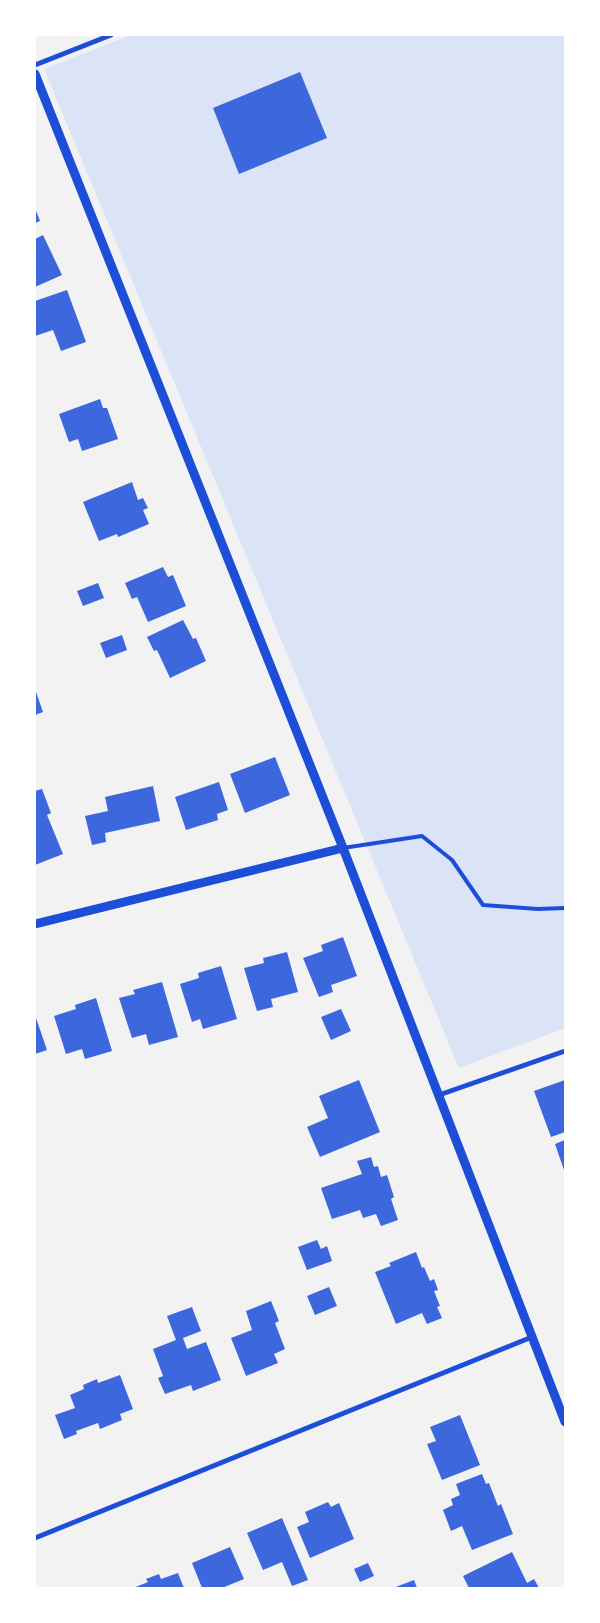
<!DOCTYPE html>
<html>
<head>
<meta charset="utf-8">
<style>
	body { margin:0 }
	#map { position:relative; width:600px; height:1623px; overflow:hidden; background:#f2f2f2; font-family:"PT Sans Narrow",sans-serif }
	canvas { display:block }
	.frame { position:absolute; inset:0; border:36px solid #fff; pointer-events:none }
</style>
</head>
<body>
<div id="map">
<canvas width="600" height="1623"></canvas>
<div class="frame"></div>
</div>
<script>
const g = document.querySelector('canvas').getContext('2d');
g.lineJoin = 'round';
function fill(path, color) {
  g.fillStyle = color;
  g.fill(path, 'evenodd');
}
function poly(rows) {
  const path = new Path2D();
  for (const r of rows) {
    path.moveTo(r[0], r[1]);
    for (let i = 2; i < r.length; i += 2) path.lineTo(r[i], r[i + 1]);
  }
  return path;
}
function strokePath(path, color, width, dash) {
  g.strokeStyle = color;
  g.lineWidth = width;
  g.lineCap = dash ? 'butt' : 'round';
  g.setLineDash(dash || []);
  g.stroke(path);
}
fill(poly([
	[131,35,565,35,565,1028,459,1068,44,69]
]), '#dbe4f7');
fill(poly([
	[300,72,327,138,239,174,213,108],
	[35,208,40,221,35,223],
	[43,235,62,275,35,287,35,239],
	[67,290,86,342,61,351,53,330,35,336,35,301],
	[100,399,103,408,107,408,118,439,82,451,78,439,69,442,59,414],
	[132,482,138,500,143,498,148,508,143,510,149,524,118,537,117,534,99,541,83,502],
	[163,567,168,577,173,575,186,606,148,622,137,597,132,599,125,583],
	[98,583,104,598,83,606,77,591],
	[183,620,193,639,196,638,206,661,170,678,157,650,154,651,147,637],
	[122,635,127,650,106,658,100,643],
	[35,689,43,712,35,715],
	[275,757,290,795,245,813,230,774],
	[219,782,228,810,217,814,218,820,186,830,175,797],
	[153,786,160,821,105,833,106,842,92,845,85,816,108,811,105,797],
	[42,789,51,813,47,815,63,854,35,865,35,791],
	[343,937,357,976,331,985,333,992,319,997,303,958,323,951,321,945],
	[287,952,298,992,271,999,273,1007,257,1011,244,968,264,963,263,958],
	[221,966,237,1019,203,1029,200,1019,192,1022,180,984,199,978,198,973],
	[162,982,178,1037,149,1045,146,1034,132,1038,119,998,135,994,133,990],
	[96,998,112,1051,85,1059,82,1049,66,1054,54,1016,76,1009,75,1005],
	[341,1009,351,1031,331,1040,321,1017],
	[35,1015,47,1050,35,1054],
	[359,1080,380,1132,320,1157,307,1127,328,1118,319,1096],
	[565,1080,565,1132,551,1137,534,1091],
	[565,1140,565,1173,555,1144],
	[371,1157,374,1167,378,1166,381,1177,387,1175,394,1197,391,1199,398,1220,381,1226,376,1214,363,1218,360,1210,332,1219,321,1188,362,1174,357,1161],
	[317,1240,321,1249,327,1246,332,1261,307,1270,298,1247],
	[416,1252,422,1268,424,1267,430,1281,434,1279,438,1290,434,1291,440,1306,437,1307,442,1318,427,1324,422,1313,396,1324,375,1272,391,1266,389,1263],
	[329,1287,337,1306,315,1315,307,1296],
	[271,1301,279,1321,275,1323,285,1349,274,1354,278,1363,246,1376,231,1338,252,1330,246,1311],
	[192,1307,201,1331,183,1338,187,1349,206,1342,221,1380,193,1391,191,1385,165,1394,158,1378,163,1376,153,1349,176,1340,167,1316],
	[120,1375,133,1409,120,1414,122,1420,100,1429,98,1423,76,1431,77,1434,64,1439,55,1415,75,1408,70,1395,84,1389,83,1385,97,1379,98,1383],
	[460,1415,480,1465,442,1480,427,1444,436,1441,430,1427],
	[482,1474,486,1484,489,1483,498,1506,501,1504,513,1534,472,1550,462,1526,451,1531,443,1510,453,1505,451,1499,460,1495,456,1484],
	[328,1502,331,1507,339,1503,354,1539,310,1558,297,1527,309,1522,305,1512],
	[282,1518,308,1580,292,1586,282,1562,263,1570,247,1533],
	[230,1547,244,1579,222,1588,202,1588,192,1563],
	[512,1552,527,1583,534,1579,539,1588,469,1588,463,1576],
	[368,1563,374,1576,360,1582,354,1569],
	[178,1573,184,1588,133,1588,148,1582,146,1579,159,1574,161,1579],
	[414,1580,417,1588,393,1588]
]), '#3d67dc');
strokePath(poly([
	[343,848,422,836,452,860,483,905,538,909,565,908]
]), '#1d4ed8', 4);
strokePath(poly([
	[35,65,111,35],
	[439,1095,565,1051],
	[35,1538,532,1337]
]), '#1d4ed8', 5);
strokePath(poly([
	[35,74,343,848,565,1422],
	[35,924,343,848]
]), '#1d4ed8', 9);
</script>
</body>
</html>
